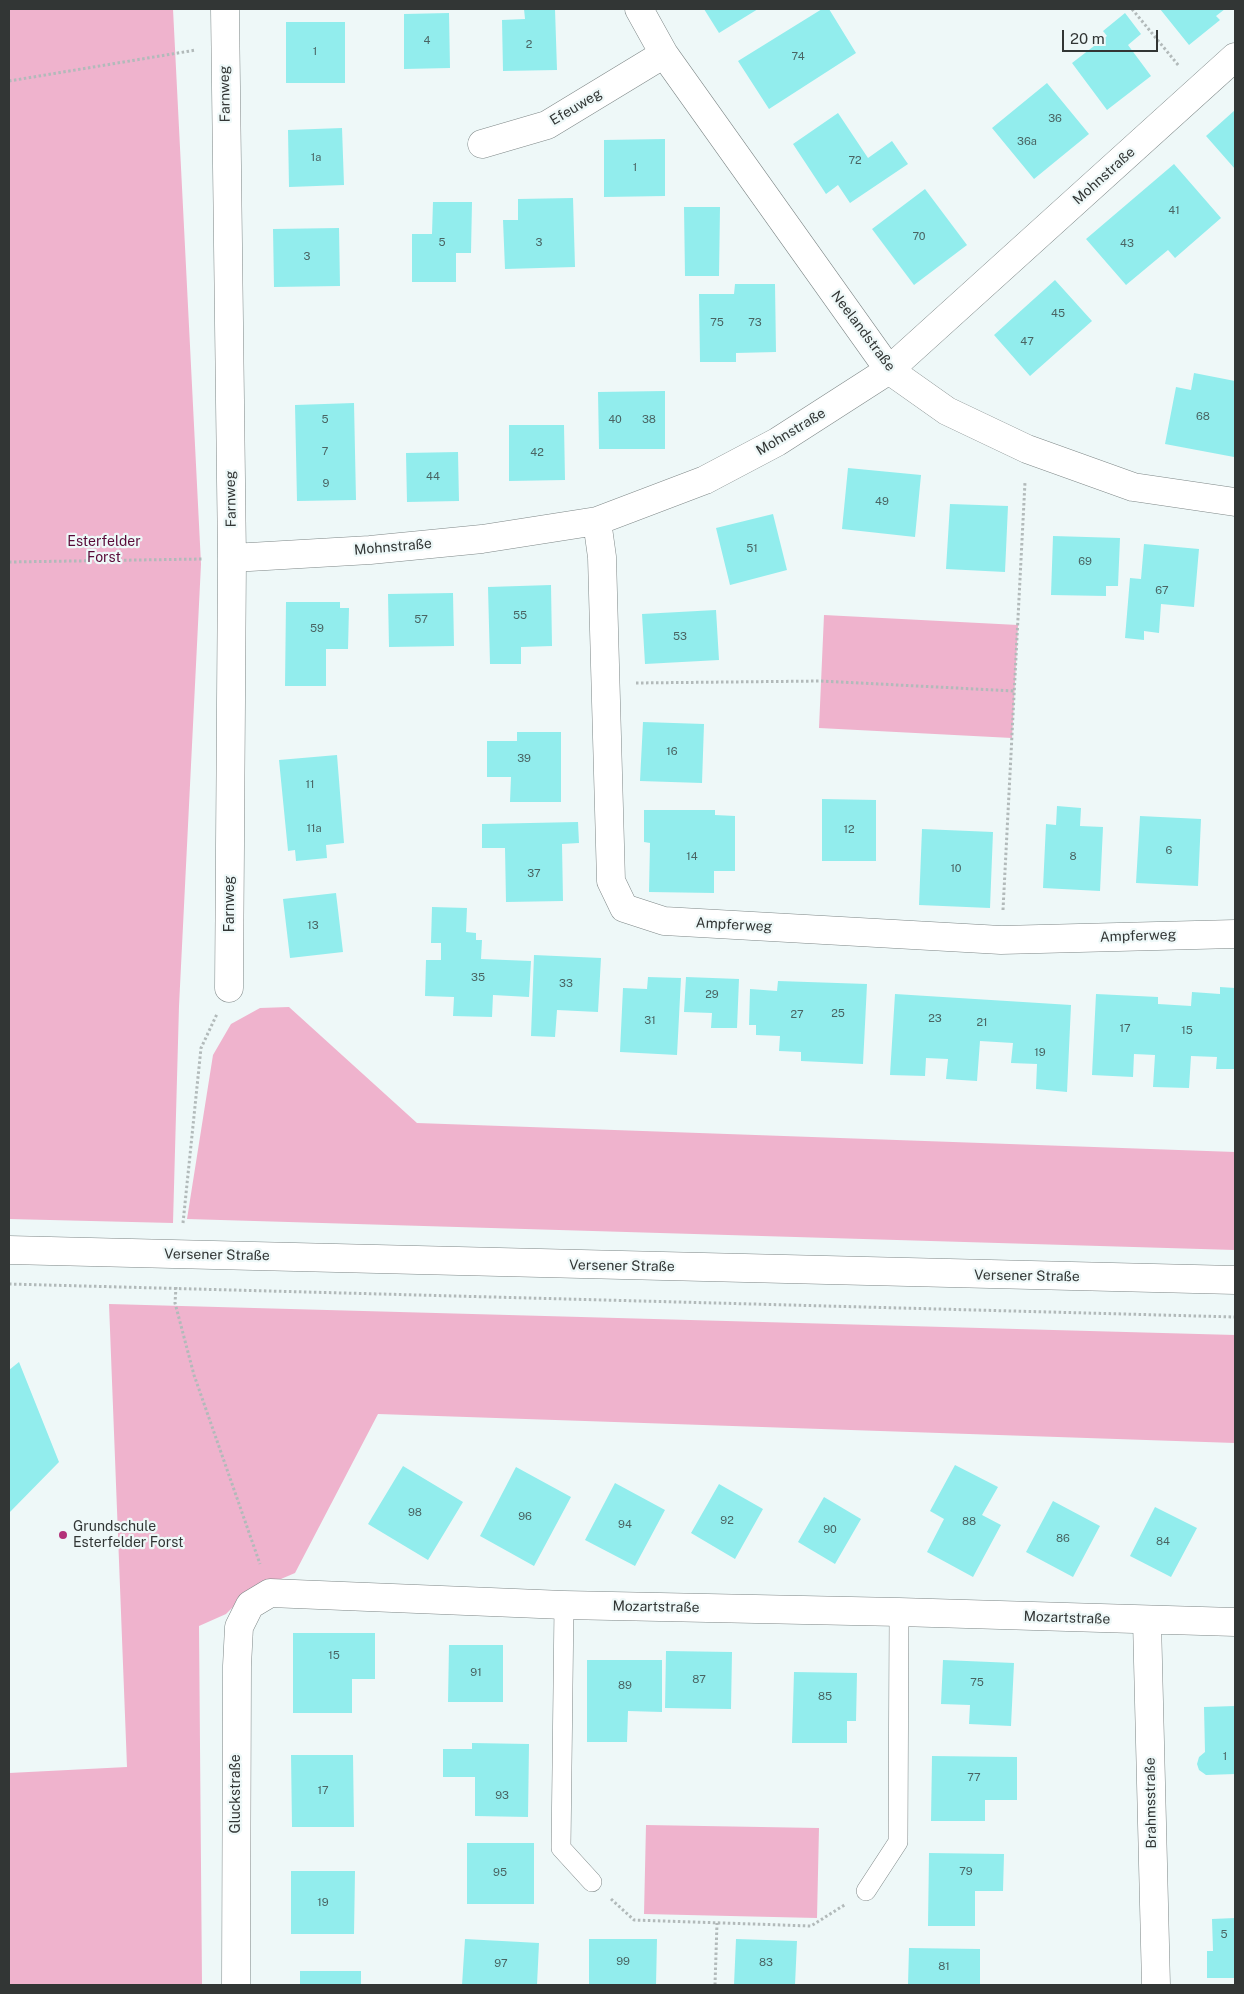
<!DOCTYPE html>
<html>
<head>
<meta charset="utf-8">
<style>
	body { margin:0 }
	#map { position:relative; width:1244px; height:1994px; overflow:hidden; background:#eef8f8; font-family:"Public Sans",sans-serif }
	canvas { display:block }
	.frame { position:absolute; inset:0; border:10px solid #323635; pointer-events:none }
	.scale { position:absolute; left:1062px; top:30px; width:96px; height:22px; box-sizing:border-box; border:2px solid #323635; border-top:0; padding-left:6px; font-size:15px; line-height:18px; white-space:nowrap; color:#323635; -webkit-text-stroke:4px #eef8f8; paint-order:stroke }
</style>
</head>
<body>
<div id="map">
<canvas width="1244" height="1994"></canvas>
<div class="frame"></div>
<div class="scale">20 m</div>
</div>
<script>
const g = document.querySelector('canvas').getContext('2d');
g.lineJoin = 'round';
function fill(path, color) {
  g.fillStyle = color;
  g.fill(path, 'evenodd');
}
function poly(rows) {
  const path = new Path2D();
  for (const r of rows) {
    path.moveTo(r[0], r[1]);
    for (let i = 2; i < r.length; i += 2) path.lineTo(r[i], r[i + 1]);
  }
  return path;
}
function strokePath(path, color, width, dash) {
  g.strokeStyle = color;
  g.lineWidth = width;
  g.lineCap = dash ? 'butt' : 'round';
  g.setLineDash(dash || []);
  g.stroke(path);
}
function drawText(font, color, halo, rows, align = 'center') {
  g.font = font + ' "Public Sans",sans-serif';
  g.lineWidth = 4.5;
  g.setLineDash([]);
  g.textBaseline = 'middle';
  g.strokeStyle = halo;
  g.fillStyle = color;
  for (const [text, x, y, turn = 0] of rows) {
    g.save();
    g.translate(x, y);
    g.rotate((+turn || 0) * Math.PI / 180);
    g.textAlign = isNaN(turn) ? turn : align;
    if (halo) g.strokeText(text, 0, 0);
    g.fillText(text, 0, 0);
    g.restore();
  }
}
fill(poly([
	[9,9,173,9,201,564,179,1006,173,1223,9,1219],
	[824,615,1018,625,1012,738,819,728],
	[289,1007,417,1123,1235,1152,1235,1250,187,1219,213,1055,231,1024,260,1008],
	[109,1304,1235,1335,1235,1443,378,1414,295,1573,246,1594,226,1614,199,1626,202,1985,9,1985,9,1773,127,1767],
	[646,1825,819,1828,817,1918,644,1914]
]), '#efb3cd');
fill(poly([
	[524,9,555,9,557,70,503,71,502,20,525,19],
	[704,9,758,9,719,33],
	[822,9,829,9,856,53,769,109,738,61],
	[1160,9,1225,9,1216,16,1220,20,1189,45],
	[449,13,450,68,404,69,404,14],
	[1125,13,1141,34,1128,45,1151,76,1107,110,1072,63,1107,36,1103,31],
	[286,22,345,22,345,83,286,83],
	[1047,83,1089,134,1034,179,992,128],
	[1235,110,1235,169,1206,136],
	[838,113,868,158,892,141,908,164,850,203,838,185,826,194,793,144],
	[342,128,344,185,289,187,288,130],
	[665,139,665,196,604,197,604,140],
	[1174,164,1221,218,1175,258,1168,250,1126,285,1086,239],
	[925,189,967,245,914,285,872,229],
	[573,198,575,267,505,269,503,220,518,220,518,199],
	[433,202,472,202,471,253,456,253,456,282,412,282,412,234,432,234],
	[684,207,720,207,719,276,685,276],
	[339,228,340,286,274,287,273,229],
	[1055,280,1092,321,1030,376,994,335],
	[735,284,775,284,776,352,736,353,736,362,700,362,699,294,734,294],
	[1194,373,1235,381,1234,457,1165,444,1176,387,1191,390],
	[665,391,665,449,599,449,598,392],
	[354,403,356,500,297,501,295,405],
	[509,425,564,425,565,480,509,481],
	[458,452,459,501,407,502,406,453],
	[848,468,921,475,915,537,842,529],
	[950,504,1008,506,1005,572,946,569],
	[773,514,787,570,730,585,716,528],
	[1053,536,1120,538,1118,586,1106,586,1106,596,1051,595],
	[1144,544,1199,549,1194,607,1161,604,1159,633,1144,631,1144,640,1125,638,1130,578,1141,579],
	[551,585,552,646,521,647,521,664,490,664,488,587],
	[453,593,454,646,389,647,388,594],
	[286,602,340,602,340,608,349,608,348,649,326,649,326,686,285,686],
	[716,610,719,660,645,664,642,614],
	[643,722,704,724,702,783,640,781],
	[517,732,561,732,561,802,510,802,511,777,487,777,487,741,517,741],
	[337,755,344,843,326,845,327,858,296,861,295,850,288,851,279,760],
	[822,799,876,800,876,861,822,861],
	[1057,806,1081,808,1080,826,1103,827,1100,891,1043,888,1046,824,1056,825],
	[644,810,715,810,715,815,735,816,735,871,714,871,714,893,649,892,650,843,644,842],
	[1140,816,1201,819,1198,886,1136,883],
	[578,822,579,843,562,844,563,901,506,902,505,848,482,848,482,824],
	[922,829,993,832,990,908,919,905],
	[336,893,343,952,290,958,283,899],
	[432,907,467,908,466,932,476,933,476,940,482,940,481,959,531,961,529,997,493,995,492,1017,453,1016,454,997,425,996,426,960,441,960,441,943,431,943],
	[534,955,601,958,598,1012,557,1010,555,1037,531,1036],
	[648,977,681,978,677,1055,620,1052,623,988,647,989],
	[686,977,739,979,737,1028,711,1028,712,1013,684,1012],
	[778,981,867,984,863,1064,801,1061,801,1052,779,1051,780,1036,756,1035,756,1025,749,1025,750,989,777,991],
	[1220,987,1235,988,1235,1069,1216,1069,1217,1057,1191,1056,1189,1088,1153,1087,1155,1055,1134,1054,1133,1077,1092,1075,1096,994,1158,997,1158,1004,1191,1006,1192,992,1220,994],
	[895,994,1071,1005,1067,1092,1036,1089,1037,1064,1011,1063,1013,1043,980,1041,977,1081,946,1079,948,1059,926,1058,925,1076,890,1075],
	[19,1362,59,1462,9,1513,9,1370],
	[955,1465,998,1487,982,1515,1001,1525,973,1577,927,1552,944,1519,930,1511],
	[403,1466,463,1502,428,1560,368,1524],
	[516,1467,571,1497,534,1566,480,1536],
	[615,1483,665,1510,635,1566,585,1540],
	[719,1484,763,1509,735,1559,691,1533],
	[824,1497,861,1519,835,1564,798,1542],
	[1053,1501,1100,1526,1073,1577,1026,1552],
	[1155,1507,1197,1528,1171,1577,1130,1556],
	[293,1633,375,1633,375,1679,352,1679,352,1713,293,1713],
	[449,1645,503,1645,503,1702,448,1702],
	[666,1651,732,1652,731,1709,665,1708],
	[587,1660,662,1660,662,1712,628,1711,627,1742,587,1742],
	[943,1660,1014,1663,1011,1726,969,1724,970,1705,941,1704],
	[794,1672,857,1673,856,1721,847,1721,847,1743,792,1743],
	[1235,1706,1235,1774,1206,1775,1199,1770,1197,1764,1199,1757,1205,1752,1204,1707],
	[472,1743,529,1744,528,1817,475,1816,475,1777,443,1777,443,1749,472,1749],
	[291,1755,353,1755,354,1827,292,1827],
	[932,1756,1017,1757,1017,1800,985,1800,985,1821,931,1821],
	[467,1843,534,1843,534,1904,467,1904],
	[929,1853,1004,1854,1003,1891,975,1891,975,1926,928,1926],
	[291,1871,355,1871,354,1934,291,1934],
	[1235,1918,1235,1978,1207,1978,1207,1951,1213,1951,1212,1919],
	[465,1939,539,1943,537,1985,462,1985],
	[589,1939,657,1939,656,1985,589,1985],
	[736,1939,797,1941,795,1985,734,1985],
	[909,1948,980,1949,980,1985,908,1985],
	[300,1971,361,1971,361,1985,300,1985]
]), '#92eded');
const lane = poly([
	[564,1605,561,1848,592,1882],
	[866,1891,898,1842,899,1612]
]);
const street = poly([
	[225,9,232,558,229,988],
	[639,9,664,54,889,370,947,411,1027,449,1133,487,1235,502],
	[482,144,547,125,664,54],
	[597,521,602,557,611,881,624,908,664,921,1001,940,1235,934],
	[232,558,370,550,482,539,597,521,705,480,777,442,889,370,1235,57],
	[1147,1621,1156,1985],
	[236,1985,237,1666,239,1627,250,1605,270,1593,564,1605,899,1612,1235,1622]
]);
const secondary = poly([
	[9,1250,1235,1280]
]);
strokePath(lane, '#7e8787', 20);
strokePath(street, '#7e8787', 29);
strokePath(secondary, '#7e8787', 29);
strokePath(poly([
	[1132,9,1179,66],
	[9,81,196,50],
	[9,562,203,559],
	[636,683,821,681,1014,691],
	[1003,910,1025,482],
	[183,1223,201,1048,217,1014],
	[9,1284,1235,1317],
	[176,1287,175,1303,194,1375,260,1564],
	[611,1899,634,1920,811,1926,846,1904],
	[715,1985,717,1923]
]), '#b2baba', 3, [2.5, 2.5]);
strokePath(lane, '#fff', 19);
strokePath(street, '#fff', 28);
strokePath(secondary, '#fff', 28);
for (const [x, y, r, color] of [
	[63,1535,5,"#b33179"]
]) {
  const dot = new Path2D();
  dot.arc(x, y, r, 0, 2 * Math.PI);
  g.fillStyle = color;
  g.fill(dot);
  strokePath(dot, '#eef8f8', 2);
}
drawText('11px', '#4a6463', null, [
	["4",427,41],
	["2",529,45],
	["1",315,52],
	["74",798,57],
	["36",1055,119],
	["36a",1027,142],
	["1a",316,158],
	["72",855,161],
	["1",635,168],
	["41",1174,211],
	["70",919,237],
	["5",442,243],
	["3",539,243],
	["43",1127,244],
	["3",307,257],
	["45",1058,314],
	["75",717,323],
	["73",755,323],
	["47",1027,342],
	["68",1203,417],
	["5",325,420],
	["40",615,420],
	["38",649,420],
	["7",325,452],
	["42",537,453],
	["44",433,477],
	["9",326,484],
	["49",882,502],
	["51",752,549],
	["69",1085,562],
	["67",1162,591],
	["55",520,616],
	["57",421,620],
	["59",317,629],
	["53",680,637],
	["16",672,752],
	["39",524,759],
	["11",310,785],
	["11a",314,829],
	["12",849,830],
	["6",1169,851],
	["14",692,857],
	["8",1073,857],
	["10",956,869],
	["37",534,874],
	["13",313,926],
	["35",478,978],
	["33",566,984],
	["29",712,995],
	["25",838,1014],
	["27",797,1015],
	["23",935,1019],
	["31",650,1021],
	["21",982,1023],
	["17",1125,1029],
	["15",1187,1031],
	["19",1040,1053],
	["98",415,1513],
	["96",525,1517],
	["92",727,1521],
	["88",969,1522],
	["94",625,1525],
	["90",830,1530],
	["86",1063,1539],
	["84",1163,1542],
	["15",334,1656],
	["91",476,1673],
	["87",699,1680],
	["75",977,1683],
	["89",625,1686],
	["85",825,1697],
	["1",1225,1757],
	["77",974,1778],
	["17",323,1791],
	["93",502,1796],
	["79",966,1872],
	["95",500,1873],
	["19",323,1903],
	["5",1224,1935],
	["99",623,1962],
	["83",766,1963],
	["97",501,1964],
	["81",944,1967]
]);
drawText('14px', '#323635', '#eef8f8', [
	["Farnweg",225,94,-91],
	["Efeuweg",576,107,-31],
	["Mohnstraße",1104,176,-42],
	["Neelandstraße",863,331,53],
	["Mohnstraße",791,432,-31],
	["Farnweg",231,499,-91],
	["Mohnstraße",393,547,-5],
	["Farnweg",230,904,-90],
	["Ampferweg",734,925,3],
	["Ampferweg",1138,936,-2],
	["Versener Straße",217,1255,1],
	["Versener Straße",622,1266,1],
	["Versener Straße",1027,1276,1],
	["Mozartstraße",656,1607,1],
	["Mozartstraße",1067,1618,2],
	["Gluckstraße",236,1794,-90],
	["Brahmsstraße",1151,1803,-91]
]);
drawText('14px', '#590a38', '#eef8f8', [
	["Esterfelder",104,542],
	["Forst",104,558]
]);
drawText('14px', '#323635', '#eef8f8', [
	["Grundschule",73,1527],
	["Esterfelder Forst",73,1543]
], 'left');
</script>
</body>
</html>
